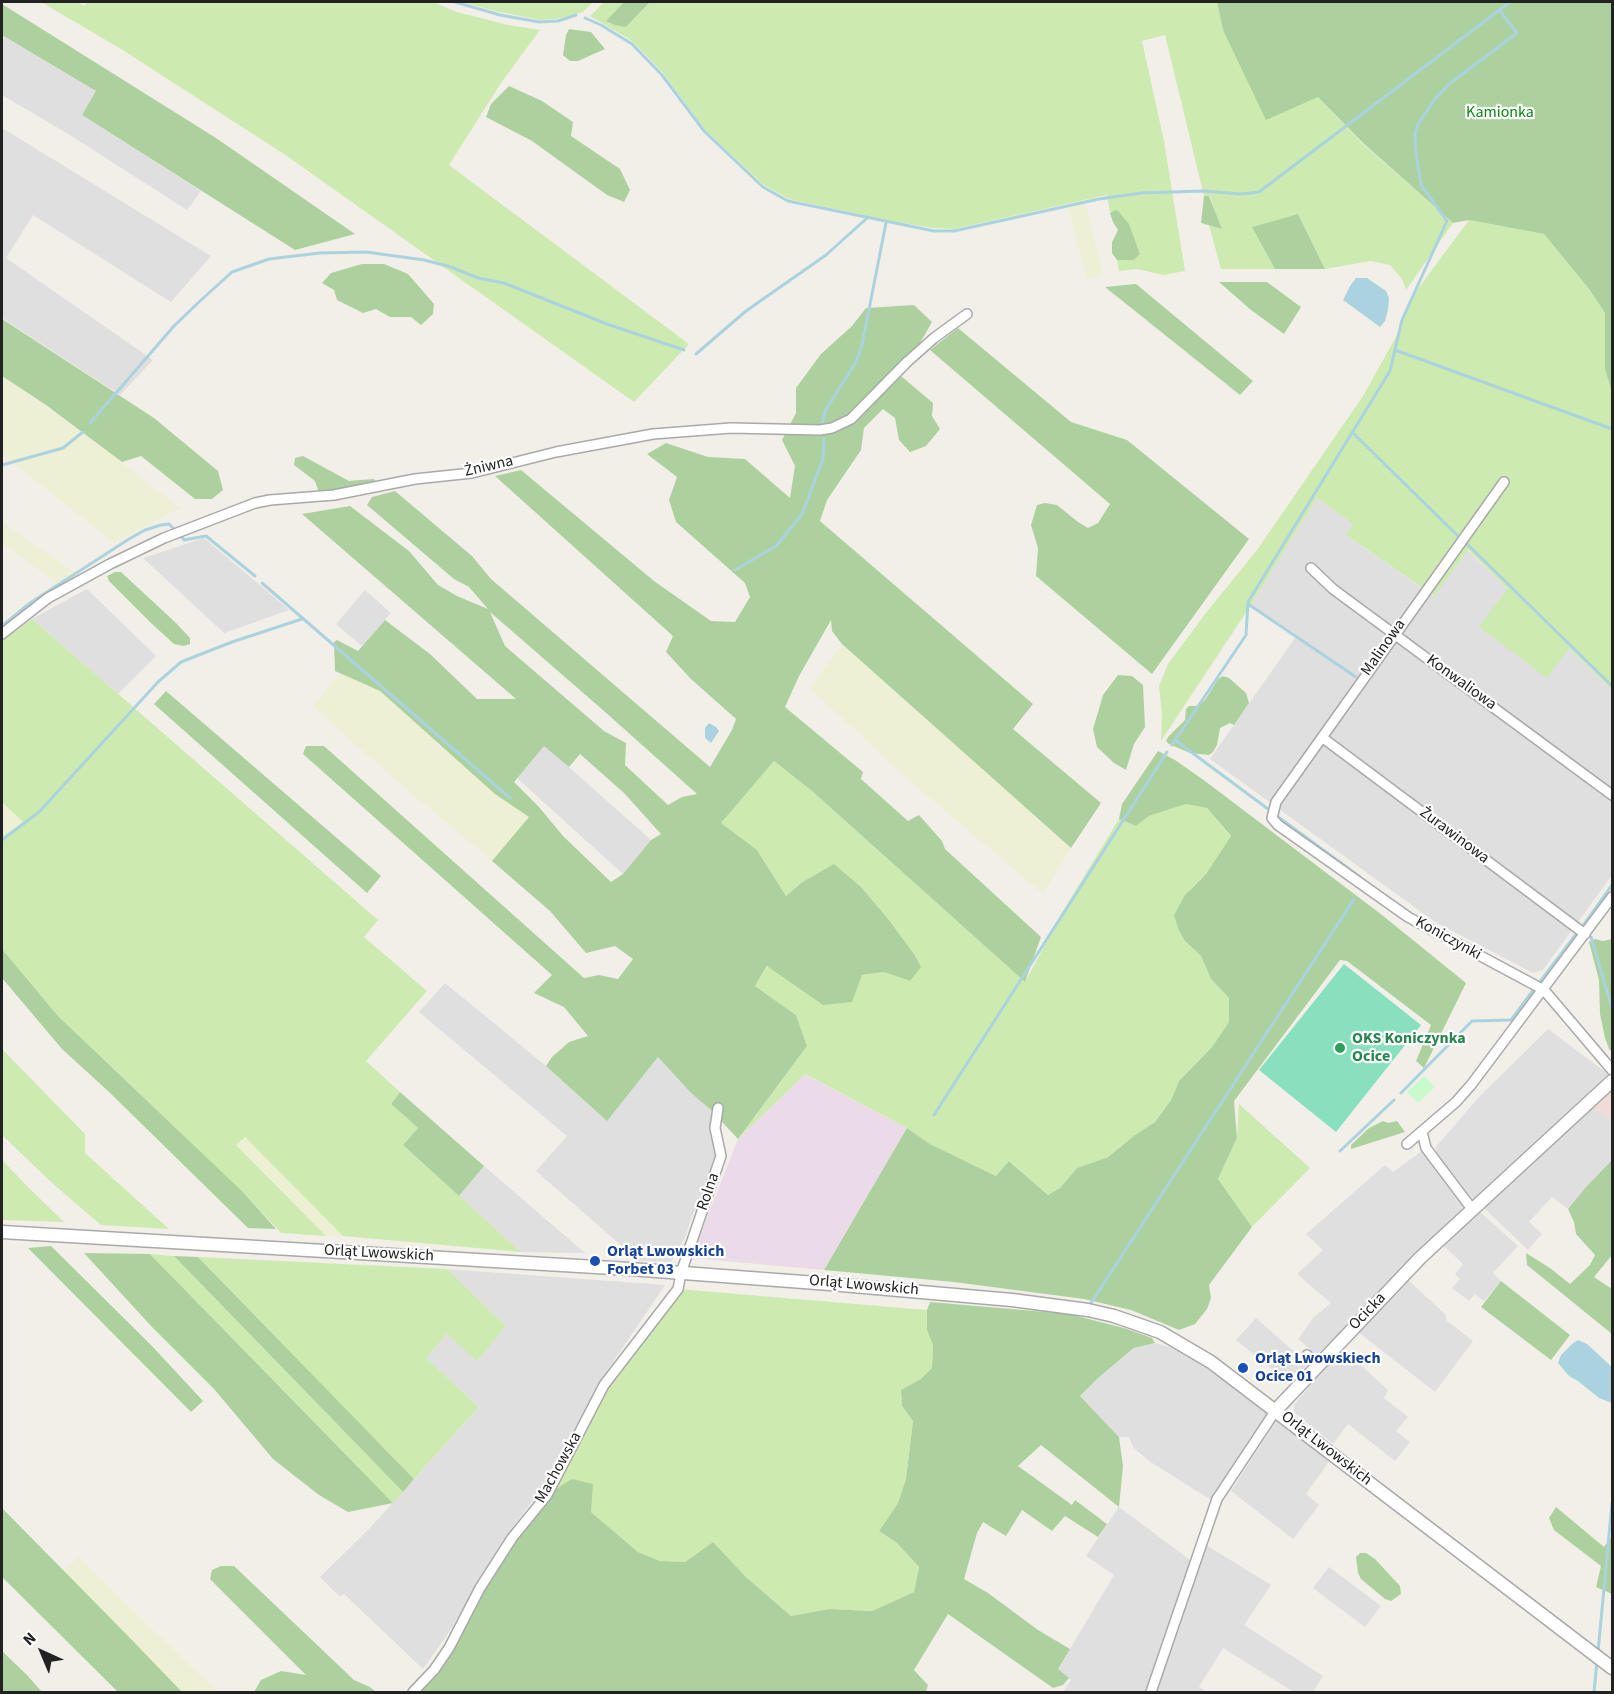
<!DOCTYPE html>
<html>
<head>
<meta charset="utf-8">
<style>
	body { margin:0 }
	#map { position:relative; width:1614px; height:1694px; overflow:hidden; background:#f2efe9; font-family:"Source Sans 3",sans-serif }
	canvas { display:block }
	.frame { position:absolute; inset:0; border:3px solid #222; pointer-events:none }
	.north { position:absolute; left:12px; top:1622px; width:60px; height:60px; -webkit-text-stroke:4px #fff; paint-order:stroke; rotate:316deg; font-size:16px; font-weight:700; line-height:24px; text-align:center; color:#222 }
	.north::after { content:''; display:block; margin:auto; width:21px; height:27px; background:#222; clip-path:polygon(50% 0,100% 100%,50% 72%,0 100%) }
</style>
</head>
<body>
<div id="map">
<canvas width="1614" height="1694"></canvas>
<div class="frame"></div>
<div class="north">N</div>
</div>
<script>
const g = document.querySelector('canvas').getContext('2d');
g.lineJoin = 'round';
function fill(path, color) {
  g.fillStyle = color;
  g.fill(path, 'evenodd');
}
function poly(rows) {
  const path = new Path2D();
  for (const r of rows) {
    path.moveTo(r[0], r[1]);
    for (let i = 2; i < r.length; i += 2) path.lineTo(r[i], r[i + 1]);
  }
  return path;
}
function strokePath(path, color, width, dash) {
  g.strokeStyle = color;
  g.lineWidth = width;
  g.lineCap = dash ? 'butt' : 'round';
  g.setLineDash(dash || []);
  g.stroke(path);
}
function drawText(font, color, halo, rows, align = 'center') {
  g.font = font + ' "Source Sans 3",sans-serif';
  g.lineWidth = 4.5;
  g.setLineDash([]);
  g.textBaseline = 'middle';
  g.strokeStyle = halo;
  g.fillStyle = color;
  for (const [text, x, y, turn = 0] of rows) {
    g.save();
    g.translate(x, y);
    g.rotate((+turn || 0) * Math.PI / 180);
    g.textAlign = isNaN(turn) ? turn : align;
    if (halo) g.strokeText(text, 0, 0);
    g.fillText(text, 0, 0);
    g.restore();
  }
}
fill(poly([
	[2,35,97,91,82,115,201,191,187,210,70,135,2,95],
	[2,128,211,256,171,302,33,215,6,258,153,360,120,395,2,318],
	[1317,498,1354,524,1346,535,1433,596,1467,550,1507,588,1479,628,1569,648,1612,690,1612,875,1543,970,1533,973,1435,922,1210,759,1297,635,1251,605],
	[204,538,280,602,289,610,224,633,143,558],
	[87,589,156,656,118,694,32,619],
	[365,590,391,613,362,646,336,624],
	[544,745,651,840,623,874,517,778],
	[445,983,546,1066,607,1120,658,1057,691,1093,711,1110,717,1162,711,1181,692,1216,685,1237,671,1262,639,1261,536,1171,567,1136,419,1012],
	[1548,1029,1608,1074,1474,1199,1467,1198,1443,1168,1435,1148,1479,1097],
	[1593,1106,1612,1120,1612,1160,1586,1187,1568,1209,1552,1197,1529,1222,1542,1234,1528,1250,1484,1208,1553,1145],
	[1422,1151,1443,1177,1465,1207,1317,1355,1298,1339,1314,1317,1331,1303,1297,1274,1323,1250,1306,1234,1385,1165,1393,1172],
	[484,1166,585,1253,521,1252,459,1196],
	[1479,1211,1518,1246,1493,1273,1501,1281,1484,1301,1475,1294,1469,1301,1452,1288,1460,1279,1455,1274,1463,1264,1442,1244],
	[447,1269,665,1285,599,1383,544,1485,502,1542,452,1628,423,1669,344,1594,340,1597,320,1577,371,1527,479,1407,426,1358,447,1334,493,1340,506,1326],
	[1407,1279,1446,1315,1446,1320,1473,1341,1435,1392,1358,1332],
	[1256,1318,1308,1364,1289,1383,1236,1340],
	[1155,1343,1191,1353,1268,1412,1213,1501,1149,1461,1133,1447,1129,1437,1119,1437,1080,1396,1098,1378,1135,1348],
	[1342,1348,1388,1390,1384,1398,1408,1417,1396,1431,1410,1442,1395,1461,1348,1424,1333,1444,1294,1412,1294,1405],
	[1276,1421,1330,1460,1306,1494,1319,1505,1293,1539,1231,1491],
	[1119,1507,1190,1560,1182,1590,1146,1692,1063,1692,1071,1680,1058,1669,1114,1575,1086,1556],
	[1206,1545,1271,1585,1244,1625,1323,1676,1313,1692,1294,1692,1223,1648,1199,1687,1207,1692,1156,1692],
	[1329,1567,1381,1606,1365,1627,1313,1588]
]), '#e0dfdf');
fill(poly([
	[1612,1089,1612,1120,1593,1106]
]), '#f2dad9');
fill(poly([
	[804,1074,907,1128,824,1270,691,1258,738,1139]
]), '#ebdbe8');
fill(poly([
	[1085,202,1103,275,1086,279,1068,206],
	[2,376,80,430,180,508,114,543,2,454],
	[2,522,78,575,60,585,2,544],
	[842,644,1071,848,1043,894,897,770,810,688],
	[340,673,380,691,449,753,529,817,492,861,379,766,313,706],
	[2,802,23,822,2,837],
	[245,1136,343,1236,326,1236,236,1145],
	[79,1557,217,1692,182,1692,63,1571]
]), '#eef0d5');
fill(poly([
	[41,2,77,2,85,6,87,2,433,2,457,12,481,18,508,25,540,30,501,83,449,165,689,344,634,402,284,154,121,49],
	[463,2,593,2,583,12,557,19,540,20,495,11],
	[604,2,624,2,607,20,626,27,650,2,1217,2,1223,30,1318,97,1363,144,1453,223,1406,290,1402,279,1390,265,1371,261,1325,269,1298,214,1253,227,1275,269,1221,269,1209,225,1221,229,1210,196,1204,196,1165,35,1142,41,1164,141,1185,271,1163,275,1137,269,1119,271,1117,260,1134,260,1140,254,1134,240,1115,210,1110,213,1107,195,954,229,933,228,886,220,789,199,764,185,705,130,663,73,637,46,629,39,590,16],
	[1469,220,1544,234,1589,289,1605,313,1605,369,1612,393,1612,690,1569,648,1547,678,1479,627,1507,588,1468,550,1434,596,1346,535,1353,524,1317,498,1251,605,1161,741,1162,714,1159,686,1168,664,1205,614,1257,550,1363,396,1397,335,1411,298],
	[32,619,378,920,364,937,427,991,366,1061,400,1092,391,1104,418,1128,403,1145,521,1252,343,1236,245,1137,236,1145,326,1236,281,1233,243,1192,58,1016,2,949,2,837,23,822,2,802,2,641],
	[774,761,812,791,1025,982,1063,911,1119,819,1136,826,1149,816,1186,804,1207,808,1231,837,1206,874,1192,887,1174,915,1178,929,1185,941,1201,956,1211,979,1229,998,1229,1022,1212,1047,1179,1081,1171,1100,1155,1122,1135,1135,1108,1157,1077,1168,1060,1188,1048,1195,1010,1161,996,1176,930,1144,907,1128,805,1074,738,1139,807,1046,796,1015,755,986,768,966,862,975,884,972,910,981,914,954,889,920,862,888,801,883,786,896,757,850,720,823],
	[2,1049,85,1134,85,1153,169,1229,101,1225,52,1183,2,1135],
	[1239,1104,1310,1168,1252,1227,1218,1179,1237,1138],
	[2,1160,29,1188,64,1222,2,1220],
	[150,1254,174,1256,403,1492,393,1503],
	[198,1257,447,1269,506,1326,477,1361,447,1334,426,1358,479,1407,414,1479],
	[678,1289,927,1310,927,1330,933,1345,932,1368,922,1379,901,1391,902,1406,913,1421,906,1479,898,1503,879,1531,897,1543,919,1567,914,1592,872,1611,829,1609,791,1616,746,1577,713,1542,685,1562,660,1561,638,1552,591,1512,547,1495,604,1385]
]), '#cdebb0');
fill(poly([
	[624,2,650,2,626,27,615,25,606,21],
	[1217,2,1612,2,1612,393,1605,369,1605,313,1589,289,1544,234,1469,220,1453,223,1363,143,1318,97,1266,120,1223,30],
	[2,4,216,138,355,234,295,250,82,115,96,91,2,35],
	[569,29,591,32,605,49,578,61,570,61,563,55,566,35],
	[509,86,542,101,573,122,571,136,620,169,630,190,624,202,607,195,532,141,486,117,491,104],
	[1204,196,1209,196,1222,229,1201,223],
	[1115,210,1118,211,1129,224,1140,254,1134,260,1117,260,1112,253,1112,242,1118,230,1113,222,1110,213],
	[1298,214,1325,269,1275,269,1252,227],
	[362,264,384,264,408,274,434,304,433,314,421,325,411,317,390,317,376,309,363,313,337,300,334,290,322,283,331,273],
	[1219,282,1267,282,1301,307,1284,334,1251,310],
	[1136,284,1253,381,1240,395,1105,287],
	[914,305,932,322,901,376,933,403,932,416,940,429,926,446,910,452,899,440,895,418,883,409,864,428,861,450,827,500,820,521,1033,704,1013,729,1101,803,1071,848,842,644,832,631,831,620,799,676,785,707,863,772,861,779,908,821,919,815,942,841,945,849,1041,937,1025,982,812,791,774,761,721,823,757,850,786,896,801,883,834,864,862,888,889,920,914,954,921,967,910,981,884,972,862,975,852,1002,823,1005,767,966,755,986,796,1015,807,1046,738,1139,711,1110,691,1093,658,1057,607,1121,546,1066,552,1057,569,1042,588,1036,564,1007,534,993,552,975,303,754,306,746,324,746,584,978,599,975,618,979,633,959,615,946,586,953,550,911,492,861,529,817,495,794,380,691,335,671,334,642,337,640,358,651,385,620,430,654,477,699,516,699,302,514,350,506,409,551,438,585,457,596,488,609,469,587,454,579,367,505,372,497,395,491,472,556,491,579,710,767,732,730,736,719,691,679,666,652,673,636,495,476,521,470,654,581,711,621,735,622,750,597,745,583,676,522,669,500,677,477,647,454,666,443,708,457,745,459,790,498,795,466,782,440,796,413,796,388,821,354,852,326,866,308],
	[490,612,604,711,697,794,682,797,668,805,625,765,626,743,604,731,505,646],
	[544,746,569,767,580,754,624,793,661,834,651,840,623,874,611,882,563,836,539,807,514,782],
	[2,319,154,418,218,471,223,490,212,499,195,499,141,456,122,462,46,405,2,376],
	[958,328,1071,422,1127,440,1249,539,1152,674,1036,576,1038,548,1031,525,1037,505,1045,503,1057,505,1078,522,1088,528,1098,523,1110,504,930,350],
	[303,456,349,481,374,479,378,484,319,493,315,481,294,465,295,458],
	[115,572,121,572,176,623,190,638,190,644,184,646,174,644,151,623,109,581,107,576],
	[1118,675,1132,676,1143,685,1145,727,1134,744,1126,770,1114,763,1097,747,1093,729,1103,695],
	[1223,676,1229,678,1246,693,1249,703,1234,725,1230,723,1220,728,1217,745,1213,752,1209,755,1190,753,1169,744,1166,741,1168,737,1185,720,1186,709,1189,706,1196,706,1205,700,1218,679],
	[166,691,381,876,367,893,154,704],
	[1158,751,1175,760,1205,781,1382,915,1466,983,1424,1068,1416,1061,1431,1025,1347,961,1340,960,1234,1101,1237,1138,1218,1179,1252,1227,1209,1285,1211,1298,1207,1309,1195,1324,1179,1330,1131,1310,1084,1299,954,1282,824,1270,907,1128,930,1144,996,1176,1009,1161,1048,1195,1060,1188,1077,1168,1108,1157,1135,1135,1155,1122,1171,1100,1179,1081,1212,1047,1229,1022,1229,998,1211,979,1201,956,1185,941,1178,929,1174,915,1185,895,1206,874,1231,836,1207,808,1186,804,1149,816,1136,826,1119,819,1122,804],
	[1595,939,1603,941,1612,939,1612,1052,1609,1049,1605,1038,1600,1014,1599,980,1589,942],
	[2,949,58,1016,243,1192,276,1229,248,1228,108,1091,62,1049,2,978],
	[400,1092,484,1166,459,1196,403,1145,418,1128,391,1104],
	[1383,1121,1388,1123,1397,1121,1405,1132,1351,1149,1351,1145,1369,1128],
	[1612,1160,1612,1255,1594,1277,1612,1289,1612,1334,1527,1265,1526,1253,1550,1268,1570,1284,1590,1265,1595,1255,1576,1234,1574,1222,1568,1209,1586,1187],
	[51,1246,151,1345,203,1401,191,1412,28,1248],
	[84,1253,150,1254,393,1503,348,1512,319,1495,273,1459,214,1389,152,1327],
	[174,1256,198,1257,414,1479,403,1492],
	[1501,1281,1570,1335,1551,1360,1481,1307],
	[930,1302,1069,1314,1124,1328,1152,1338,1155,1343,1134,1348,1098,1378,1080,1396,1119,1437,1123,1466,1119,1507,1041,1445,1018,1466,1072,1505,1075,1500,1107,1524,1098,1537,1065,1516,1052,1531,1022,1510,1006,1536,983,1522,977,1533,964,1579,988,1593,1038,1630,1070,1649,1058,1669,1069,1678,1063,1685,1053,1688,948,1614,914,1670,928,1685,926,1692,413,1692,434,1670,480,1588,547,1495,572,1479,593,1484,591,1512,638,1552,660,1561,685,1562,713,1542,746,1577,791,1616,829,1609,872,1611,914,1592,919,1567,897,1543,879,1531,898,1503,906,1479,913,1421,902,1406,901,1390,921,1379,932,1368,933,1345,927,1330,927,1310],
	[1556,1507,1604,1547,1612,1536,1612,1594,1596,1587,1601,1566,1554,1530,1549,1518],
	[2,1508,130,1638,182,1692,118,1692,2,1577],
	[1360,1553,1366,1553,1375,1559,1400,1586,1401,1594,1391,1601,1385,1599,1361,1579,1358,1573,1356,1557],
	[221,1566,234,1566,354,1680,370,1687,376,1692,254,1692,261,1680,281,1671,306,1675,210,1579,212,1570],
	[2,1651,27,1675,42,1692,2,1692]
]), '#add19e');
fill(poly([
	[1424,1076,1435,1087,1418,1103,1407,1092]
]), '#c8facc');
fill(poly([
	[1344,964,1421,1025,1336,1132,1259,1070]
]), '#88e0be');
fill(poly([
	[1356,278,1367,278,1386,291,1389,298,1388,310,1385,321,1380,327,1343,300,1350,286],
	[709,723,716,727,719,731,711,743,705,738,705,728],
	[1578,1340,1587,1344,1612,1367,1612,1403,1599,1398,1578,1381,1569,1376,1558,1363,1561,1355,1572,1344]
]), '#aad3df');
strokePath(poly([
	[455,2,500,15,539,22,558,21,576,15],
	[585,18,601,25,632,44,662,75,704,131,763,187,788,201,934,231,954,231,1099,199,1141,193,1203,191,1241,194,1259,192,1510,2],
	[1395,350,1612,429],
	[696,354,746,311,826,255,866,219],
	[90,423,174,326,200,301,232,272,269,259,320,253,366,252,424,260,451,267,478,278,504,283,607,324,684,350],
	[822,425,825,411,856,362,862,345,886,223],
	[1353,433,1457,535],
	[2,465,63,448,83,432],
	[182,537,184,540,206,536,255,576],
	[1467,544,1612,686],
	[735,570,776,546,802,514,823,459,824,439],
	[262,583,510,798],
	[1248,604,1356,677],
	[2,626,30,603,129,539,145,530,161,525,169,524,173,528],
	[1175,740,1268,809],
	[1172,745,1246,635,1248,602,1390,371,1402,320,1447,221,1421,185,1416,153,1415,135,1418,124,1435,99,1449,84,1517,33,1499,10],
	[1277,816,1360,877,1360,879],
	[2,840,39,812,158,682,181,662,232,642,302,619],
	[1582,927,1612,885],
	[1591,937,1612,1008],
	[1539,983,1577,933],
	[1401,1093,1472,1021,1511,1020,1534,989],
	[934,1115,1167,752],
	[1340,1151,1394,1100],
	[1091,1303,1354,899],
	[1598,1652,1612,1503],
	[1594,1692,1597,1661]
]), '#aad3df', 3);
const minor = poly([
	[1504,482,1276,802,1272,818,1278,825,1408,917,1544,990,1612,1070],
	[1311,568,1333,589,1612,795],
	[2,634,48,598,110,564,164,538,255,503,270,500,334,495,415,479,472,473,556,452,653,434,731,428,820,430,832,428,851,419,907,362,934,338,967,314],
	[1323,738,1585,934],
	[1422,1132,1426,1148,1472,1209],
	[1407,1144,1456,1102,1471,1085,1612,897],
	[1307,1355,1318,1365],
	[413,1692,434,1670,449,1648,480,1588,512,1538,547,1495,604,1385,678,1289,681,1273,721,1156,715,1128,718,1108],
	[1151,1692,1217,1499,1276,1410]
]);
const tertiary = poly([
	[2,1232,630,1269,830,1284,1012,1300,1088,1310,1114,1316,1160,1332,1211,1362,1612,1668],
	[1276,1410,1420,1258,1612,1081]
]);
strokePath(minor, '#a9a9a9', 12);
strokePath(tertiary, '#a9a9a9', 15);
strokePath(minor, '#fff', 9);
strokePath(tertiary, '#fff', 12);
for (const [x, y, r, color] of [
	[1340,1048,6,"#2e9e5b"],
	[595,1261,6,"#1a4fb4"],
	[1243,1368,6,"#1a4fb4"]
]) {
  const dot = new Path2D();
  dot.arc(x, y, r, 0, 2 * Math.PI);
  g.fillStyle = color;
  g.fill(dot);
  strokePath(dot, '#fff', 2);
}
drawText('16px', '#0c8416', '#fff', [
	["Kamionka",1500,113]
]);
drawText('16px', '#222', '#fff', [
	["Żniwna",489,467,-13],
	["Malinowa",1384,648,-55],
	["Konwaliowa",1461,683,36],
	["Żurawinowa",1454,836,37],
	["Koniczynki",1448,939,29],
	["Rolna",709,1192,-71],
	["Orląt Lwowskich",379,1254,3],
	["Orląt Lwowskich",864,1286,5],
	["Ocicka",1368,1312,-46],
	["Orląt Lwowskich",1326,1449,38],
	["Machowska",559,1468,-61]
]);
drawText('bold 16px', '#27864d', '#fff', [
	["OKS Koniczynka",1352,1039],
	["Ocice",1352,1057]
], 'left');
drawText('bold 16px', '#164399', '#fff', [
	["Orląt Lwowskich",607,1252],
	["Forbet 03",607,1270],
	["Orląt Lwowskiech",1255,1359],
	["Ocice 01",1255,1377]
], 'left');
</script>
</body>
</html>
